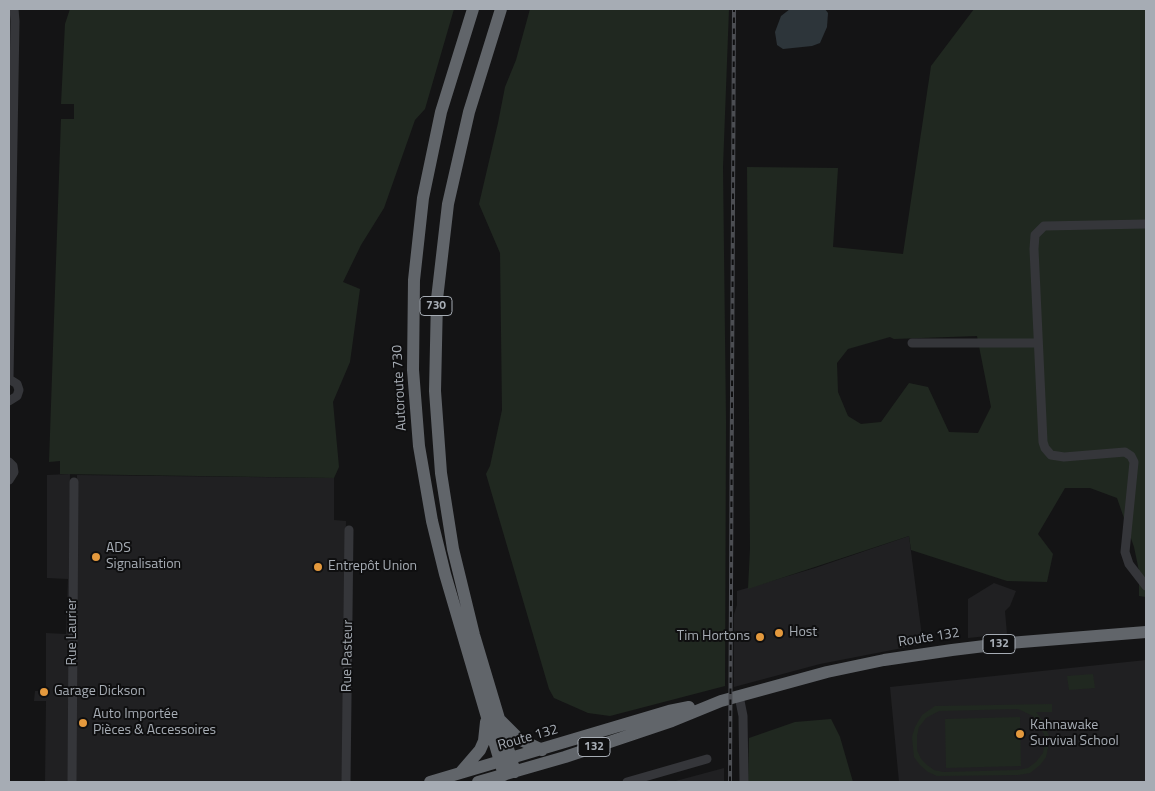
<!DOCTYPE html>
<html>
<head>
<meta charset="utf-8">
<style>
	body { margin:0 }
	#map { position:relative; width:1155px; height:791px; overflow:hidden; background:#141415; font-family:"Titillium Web",sans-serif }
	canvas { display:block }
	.frame { position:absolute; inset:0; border:10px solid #a6acb4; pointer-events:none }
</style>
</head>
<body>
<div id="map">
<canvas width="1155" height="791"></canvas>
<div class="frame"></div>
</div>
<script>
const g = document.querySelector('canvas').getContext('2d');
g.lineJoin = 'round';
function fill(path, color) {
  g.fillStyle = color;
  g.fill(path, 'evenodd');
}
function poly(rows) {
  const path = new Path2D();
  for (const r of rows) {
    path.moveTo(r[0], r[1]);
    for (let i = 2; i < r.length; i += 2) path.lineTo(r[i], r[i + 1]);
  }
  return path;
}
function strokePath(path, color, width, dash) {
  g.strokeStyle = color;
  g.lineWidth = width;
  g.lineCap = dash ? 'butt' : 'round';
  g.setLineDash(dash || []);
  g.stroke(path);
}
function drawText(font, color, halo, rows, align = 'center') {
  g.font = font + ' "Titillium Web",sans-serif';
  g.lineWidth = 4;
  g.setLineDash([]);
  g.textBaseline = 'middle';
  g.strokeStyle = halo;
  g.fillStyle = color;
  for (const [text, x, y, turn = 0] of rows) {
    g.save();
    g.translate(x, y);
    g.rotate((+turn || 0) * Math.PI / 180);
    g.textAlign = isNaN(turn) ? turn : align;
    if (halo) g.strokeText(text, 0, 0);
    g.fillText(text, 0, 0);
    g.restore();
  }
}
fill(poly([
	[70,474,69,782,45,782,46,701,34,701,35,691,46,691,46,633,66,634,68,579,47,578,47,475],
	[77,475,334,478,334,520,346,521,343,782,75,782],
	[909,536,923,644,820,664,734,687,734,614,737,605,737,591,815,568],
	[994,583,1016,591,1010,606,1005,611,1007,634,968,638,968,599],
	[1146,660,1146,782,899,782,890,687],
	[724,768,724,782,672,782]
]), '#202022');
fill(poly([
	[70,9,454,9,425,109,415,120,384,208,361,245,343,282,360,289,350,362,333,402,339,467,334,478,60,474,60,461,49,462,61,119,74,119,74,104,61,104,65,24],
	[530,9,729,9,723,167,726,422,725,686,610,716,588,713,554,698,549,689,486,474,490,466,502,410,500,253,479,204,498,123,505,87,516,60],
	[974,9,1146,9,1146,597,1139,596,1139,571,1134,547,1117,498,1090,488,1065,488,1038,534,1053,554,1047,582,1007,581,911,550,909,536,748,589,750,549,747,167,838,168,833,247,903,254,931,66],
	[977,336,991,407,978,433,949,432,928,387,909,383,881,422,861,424,848,416,838,392,837,363,848,349,890,337,894,339],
	[1093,674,1095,688,1069,690,1067,676],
	[1052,704,1052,712,1036,712,1043,721,1050,739,1046,757,1040,765,1030,773,1018,775,937,776,928,772,920,765,914,757,912,737,915,727,922,715,935,706],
	[1018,709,1033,716,1044,734,1045,743,1043,753,1036,762,1028,768,1018,770,943,772,934,770,927,765,921,759,917,750,917,736,919,727,926,718,939,711],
	[1020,717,1021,766,946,768,945,719],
	[831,719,840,737,853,782,748,782,749,738,795,722]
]), '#202820');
fill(poly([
	[790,9,825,9,828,13,827,27,820,43,812,46,783,49,777,45,775,32,781,16]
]), '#2d353a');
strokePath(poly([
	[1146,224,1044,226,1035,235,1034,249,1043,442,1045,448,1051,455,1064,457,1125,452,1131,456,1134,462,1125,552,1129,564,1146,586],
	[912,343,1038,343],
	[9,378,15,21,14,9],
	[9,379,17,384,19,390,17,396,9,401],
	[9,462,13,466,14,472,9,480],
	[739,696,743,716,744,782],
	[72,782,74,482],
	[346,782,349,530],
	[627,782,707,759]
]), '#35363a', 9);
strokePath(poly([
	[473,9,441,112,423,198,414,280,413,370,419,446,432,521,445,574,504,775],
	[501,9,469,112,448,204,437,299,435,391,441,473,453,549,474,635,515,772],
	[500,720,519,739,542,750],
	[461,772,480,750,484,741,486,722],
	[430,782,669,711,689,707],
	[478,782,565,757,672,721,721,701,827,672,884,660,952,650,1009,643,1146,632]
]), '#61656a', 12);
const rail = poly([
	[730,782,734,9]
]);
strokePath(rail, '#4c4e53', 4);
strokePath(rail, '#0f0f10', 2, [5.5]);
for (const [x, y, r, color] of [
	[96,557,5,"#e4993d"],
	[318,567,5,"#e4993d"],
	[779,633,5,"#e4993d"],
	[760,637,5,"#e4993d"],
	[44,692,5,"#e4993d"],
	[83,723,5,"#e4993d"],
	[1020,734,5,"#e4993d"]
]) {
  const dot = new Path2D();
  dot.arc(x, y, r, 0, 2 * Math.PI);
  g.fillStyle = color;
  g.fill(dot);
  strokePath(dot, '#0f0f10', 2);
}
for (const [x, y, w] of [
	[436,306,32],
	[999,644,32],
	[594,747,32]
]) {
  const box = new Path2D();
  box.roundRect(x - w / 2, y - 9.5, w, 19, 4);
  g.fillStyle = '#0f0f10';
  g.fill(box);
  strokePath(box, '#a6acb4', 1);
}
drawText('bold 12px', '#a6acb4', null, [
	["730",436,306],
	["132",999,644],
	["132",594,747]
]);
drawText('14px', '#a6acb4', '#0f0f10', [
	["Autoroute 730",400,388,-93],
	["Rue Laurier",73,632,-90],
	["Route 132",929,638,-9],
	["Rue Pasteur",348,656,-89],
	["Route 132",528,738,-16]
]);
drawText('14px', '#a6acb4', '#0f0f10', [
	["ADS",106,549],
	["Signalisation",106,565],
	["Entrepôt Union",328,567],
	["Host",789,633],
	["Tim Hortons",750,637,"right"],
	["Garage Dickson",54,692],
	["Auto Importée",93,715],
	["Pièces & Accessoires",93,731],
	["Kahnawake",1030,726],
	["Survival School",1030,742]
], 'left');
</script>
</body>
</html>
